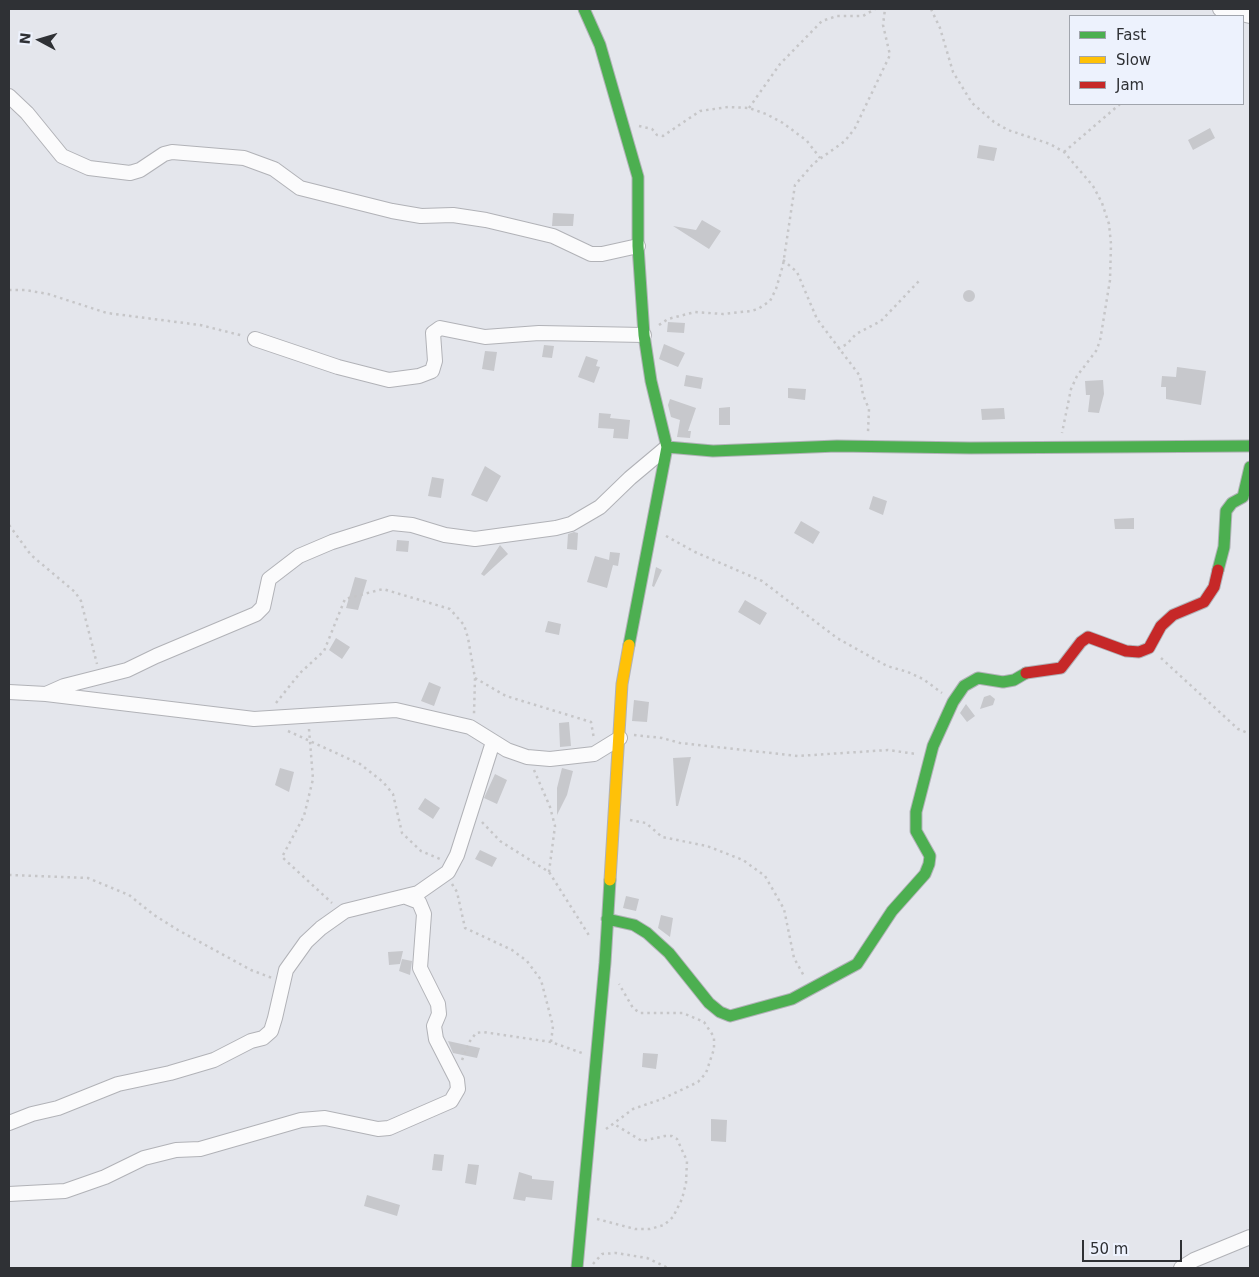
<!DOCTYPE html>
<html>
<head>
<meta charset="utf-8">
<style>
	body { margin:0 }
	#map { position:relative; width:1259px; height:1277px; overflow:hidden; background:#e4e6ec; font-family:"DejaVu Sans",sans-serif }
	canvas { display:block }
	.frame { position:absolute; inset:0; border:10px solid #2f3135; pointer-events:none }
	.legend { position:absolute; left:1069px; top:15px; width:175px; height:90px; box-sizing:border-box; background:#edf2fd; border:1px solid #a1a5ad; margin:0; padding:6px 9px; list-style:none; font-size:15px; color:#2f3135 }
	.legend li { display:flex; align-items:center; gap:10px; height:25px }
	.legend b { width:25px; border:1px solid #a1a5ad }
	.north { position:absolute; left:15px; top:15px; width:50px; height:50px; -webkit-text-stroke:4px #edf2fd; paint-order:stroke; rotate:276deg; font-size:14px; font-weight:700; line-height:20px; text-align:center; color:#2f3135 }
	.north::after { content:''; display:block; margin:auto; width:18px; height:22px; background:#2f3135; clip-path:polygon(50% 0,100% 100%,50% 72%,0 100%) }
	.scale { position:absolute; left:1082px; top:1240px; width:100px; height:22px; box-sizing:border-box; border:2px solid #2f3135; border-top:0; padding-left:6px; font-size:15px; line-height:18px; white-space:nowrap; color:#2f3135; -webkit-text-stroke:4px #edf2fd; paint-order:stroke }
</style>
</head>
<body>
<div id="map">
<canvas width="1259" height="1277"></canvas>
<div class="frame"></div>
<ul class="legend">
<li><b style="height:6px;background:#4caf50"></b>Fast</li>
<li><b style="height:6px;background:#ffc107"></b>Slow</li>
<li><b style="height:6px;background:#c62828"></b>Jam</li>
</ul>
<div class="north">N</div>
<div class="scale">50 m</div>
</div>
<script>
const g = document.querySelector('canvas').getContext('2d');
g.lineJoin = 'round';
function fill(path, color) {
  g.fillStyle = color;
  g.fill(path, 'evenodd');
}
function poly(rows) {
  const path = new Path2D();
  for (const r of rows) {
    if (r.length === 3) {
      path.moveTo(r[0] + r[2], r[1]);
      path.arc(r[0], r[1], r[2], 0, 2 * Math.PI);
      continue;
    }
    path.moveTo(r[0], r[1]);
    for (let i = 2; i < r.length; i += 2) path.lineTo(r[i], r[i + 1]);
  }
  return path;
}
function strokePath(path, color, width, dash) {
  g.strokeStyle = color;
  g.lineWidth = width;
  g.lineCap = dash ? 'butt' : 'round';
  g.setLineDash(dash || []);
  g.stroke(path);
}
fill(poly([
	[1210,128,1215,138,1193,150,1188,140],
	[979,145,997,148,994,161,977,158],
	[553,213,574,214,573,226,552,226],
	[702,220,721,231,709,249,673,226,696,230],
	[969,296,6],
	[668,322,685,323,684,333,667,332],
	[664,344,685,353,678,367,659,359],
	[544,345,554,346,552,358,542,357],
	[485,351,497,352,494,371,482,369],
	[586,356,598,360,596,366,600,367,594,383,578,377],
	[1177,367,1206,371,1201,405,1166,399,1166,387,1161,387,1162,376,1176,377],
	[686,375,703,378,701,389,684,386],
	[1103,380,1104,394,1099,413,1088,412,1090,395,1086,395,1085,381],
	[788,388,806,389,805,400,788,398],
	[670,399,696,408,688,431,691,431,690,438,677,437,680,420,671,417,668,405],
	[730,407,730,425,719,425,719,408],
	[1004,408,1005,419,982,420,981,409],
	[599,413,611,414,610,418,630,420,628,439,613,438,614,429,598,428],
	[485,466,501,476,487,502,471,495],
	[432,477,444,479,441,498,428,496],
	[873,496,887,501,883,515,869,509],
	[1134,518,1134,529,1115,529,1114,519],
	[801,521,820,532,813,544,794,533],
	[574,532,578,533,577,550,567,549,568,534],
	[397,540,409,541,408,552,396,551],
	[500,545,508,554,484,576,481,574],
	[610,552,620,553,618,566,613,565,607,588,587,582,595,556,609,560],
	[656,567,662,570,654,587,652,586],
	[355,577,367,580,358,610,346,608],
	[745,600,767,613,760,625,738,612],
	[548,621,561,624,559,635,545,632],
	[336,638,350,647,342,659,329,650],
	[429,682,441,687,434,706,421,701],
	[990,695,995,699,993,705,980,709,984,697],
	[634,700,649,702,647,722,632,721],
	[966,704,975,716,967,722,960,713],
	[569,722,571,746,560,747,559,723],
	[691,757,678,806,676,806,673,758],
	[280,768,294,772,289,792,275,785],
	[562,768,573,771,567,795,557,815,557,788],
	[495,774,507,780,497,804,484,798],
	[425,798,440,808,433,819,418,809],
	[480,850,497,858,492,867,475,859],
	[626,896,639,899,636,911,623,908],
	[661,915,673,918,670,937,658,928],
	[403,951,400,964,389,965,388,952],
	[402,959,412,961,410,975,399,971],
	[448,1041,480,1048,477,1058,453,1053],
	[643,1053,658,1054,656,1069,642,1067],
	[711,1119,727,1120,726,1142,711,1141],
	[434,1154,444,1155,442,1171,432,1170],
	[468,1164,479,1165,476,1185,465,1183],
	[519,1172,532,1176,532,1179,554,1181,552,1200,526,1197,525,1201,513,1199],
	[367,1195,400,1205,397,1216,364,1206]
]), '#c7c8cc');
const street = poly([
	[1220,9,1250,16],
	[9,96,27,113,62,156,89,168,130,173,140,170,164,154,172,152,244,158,274,169,300,188,392,211,421,216,453,215,486,220,553,236,591,254,602,254,638,246],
	[255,339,338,367,389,380,419,376,432,371,435,361,433,333,440,328,485,337,539,333,644,335],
	[9,692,46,694,254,719,396,710,470,727,507,750,527,757,550,759,594,754,620,738],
	[46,694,64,686,127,670,156,656,256,614,263,607,269,579,299,556,332,542,392,523,412,525,445,535,475,539,556,528,571,524,600,507,630,478,667,447],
	[9,1123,32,1114,58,1108,118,1084,170,1073,214,1060,251,1041,263,1038,271,1031,275,1018,286,970,306,942,321,928,345,911,418,893,448,872,457,855,493,742],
	[9,1194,65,1191,105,1177,144,1158,176,1150,200,1149,301,1120,325,1118,378,1129,389,1128,451,1101,458,1089,457,1080,436,1039,434,1026,439,1014,438,1004,420,968,424,914,419,902,406,897],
	[1181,1268,1194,1260,1250,1237]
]);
const fast = poly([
	[584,9,600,45,638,177,638,246,644,335,651,381,667,447,629,645],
	[667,447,713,451,837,446,970,448,1250,446],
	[1218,570,1224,547,1226,511,1232,503,1243,497,1250,467],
	[607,919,634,925,647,933,669,953,709,1003,720,1012,730,1016,792,999,857,964,892,911,925,874,929,864,930,856,916,831,916,812,933,746,953,702,964,686,978,678,1003,682,1014,680,1026,673],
	[577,1268,605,963,610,880]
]);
const slow = poly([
	[610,880,622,684,629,645]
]);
const jam = poly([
	[1026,673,1061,668,1081,642,1088,637,1126,651,1139,652,1149,648,1161,626,1173,615,1204,602,1214,587,1218,570]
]);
strokePath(street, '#b1b2b7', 16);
strokePath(fast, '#b1b2b7', 13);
strokePath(slow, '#b1b2b7', 13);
strokePath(jam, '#b1b2b7', 13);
strokePath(poly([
	[931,9,940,28,953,72,972,103,994,122,1008,130,1050,144,1064,152,1093,186,1102,203,1109,224,1111,244,1110,280,1100,341,1096,351,1077,376,1071,389,1062,433],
	[749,108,780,64,822,21,837,16,863,16,875,9],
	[639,126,652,129,657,135,663,136,700,111,728,107,749,108,766,114,783,123,807,141,820,158],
	[1064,152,1120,104],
	[783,260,797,272,817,319,860,376,863,395,869,409,868,432],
	[9,290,25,290,48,294,107,313,200,325,244,336],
	[659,325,668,319,695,312,723,314,751,311,758,309,770,301,776,289,783,265,795,185,814,163,845,141,855,128,890,55,883,25,885,9],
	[838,349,847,344,856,334,881,321,919,281],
	[9,525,31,555,75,592,81,601,97,664],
	[666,536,695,552,762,581,837,638,887,666,908,672,923,679,942,693],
	[1161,658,1238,729,1250,734],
	[475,678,506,696,591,722,594,739],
	[276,703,300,673,324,651,345,599,383,589,450,609,464,625,468,638,475,678,474,714],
	[309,729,313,779,304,816,282,857,332,903],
	[288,731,360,764,383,782,393,794,402,833,421,851,440,859],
	[634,735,662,738,680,743,798,756,888,750,916,754],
	[534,770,550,807,555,826,549,872],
	[630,820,646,823,662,837,707,846,743,860,765,876,784,909,794,958,804,976],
	[482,822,500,841,549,872,590,937],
	[9,875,88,878,129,895,154,915,178,930,251,970,272,978],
	[452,884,457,892,465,928,512,950,527,961,541,980,553,1026,551,1042],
	[462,1060,470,1041,476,1033,483,1032,551,1042,582,1053],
	[606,1129,633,1109,662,1099,698,1082,706,1073,714,1049,714,1037,704,1022,683,1013,640,1013,633,1008,619,984],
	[597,1219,635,1229,650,1229,664,1225,673,1217,682,1199,686,1183,687,1161,677,1139,672,1136,665,1136,642,1141,614,1124],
	[593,1264,602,1254,616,1253,647,1258,668,1268]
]), '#c6c6c8', 2.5, [2.5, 4]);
strokePath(street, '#fbfbfc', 14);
strokePath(fast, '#4caf50', 11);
strokePath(slow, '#ffc107', 11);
strokePath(jam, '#c62828', 11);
</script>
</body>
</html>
